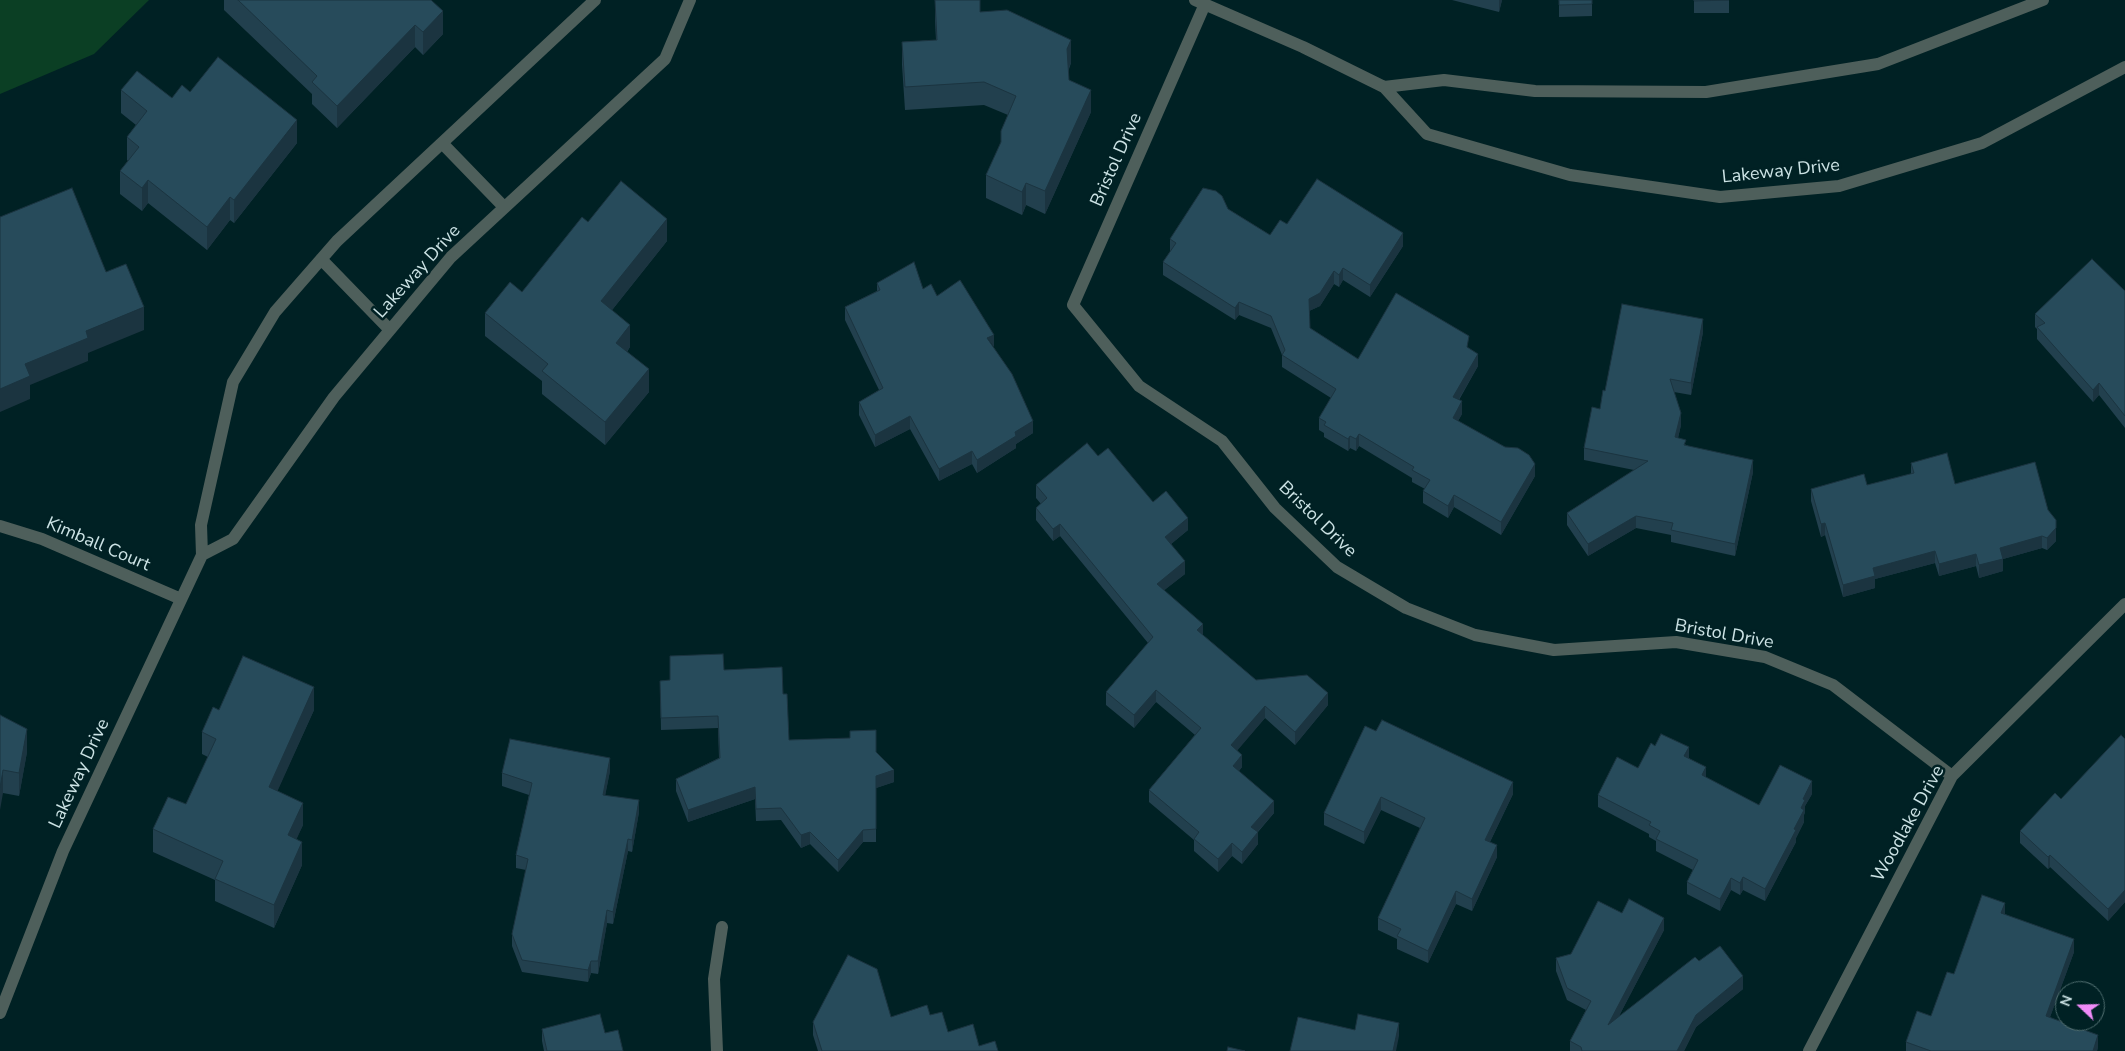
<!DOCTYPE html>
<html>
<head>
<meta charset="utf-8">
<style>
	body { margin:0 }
	#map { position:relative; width:2125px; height:1051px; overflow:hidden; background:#002124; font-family:"Nunito Sans",sans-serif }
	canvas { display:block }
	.north { position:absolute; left:2055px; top:981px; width:50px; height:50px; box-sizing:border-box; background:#002124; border:1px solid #526f71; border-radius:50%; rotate:291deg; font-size:14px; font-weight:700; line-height:20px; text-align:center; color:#cce3e5 }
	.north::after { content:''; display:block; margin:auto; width:18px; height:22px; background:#ef8bf7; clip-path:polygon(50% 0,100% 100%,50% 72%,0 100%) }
</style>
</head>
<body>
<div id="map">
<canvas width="2125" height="1051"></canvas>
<div class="north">N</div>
</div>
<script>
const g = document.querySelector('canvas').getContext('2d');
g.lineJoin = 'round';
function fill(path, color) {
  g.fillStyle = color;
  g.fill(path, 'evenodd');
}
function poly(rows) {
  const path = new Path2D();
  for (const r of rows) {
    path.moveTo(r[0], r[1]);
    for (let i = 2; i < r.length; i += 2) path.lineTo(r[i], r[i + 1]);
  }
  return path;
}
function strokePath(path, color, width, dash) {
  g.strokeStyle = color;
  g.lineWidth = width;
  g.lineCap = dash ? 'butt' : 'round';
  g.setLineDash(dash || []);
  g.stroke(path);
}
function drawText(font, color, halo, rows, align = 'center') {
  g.font = font + ' "Nunito Sans",sans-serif';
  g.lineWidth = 5;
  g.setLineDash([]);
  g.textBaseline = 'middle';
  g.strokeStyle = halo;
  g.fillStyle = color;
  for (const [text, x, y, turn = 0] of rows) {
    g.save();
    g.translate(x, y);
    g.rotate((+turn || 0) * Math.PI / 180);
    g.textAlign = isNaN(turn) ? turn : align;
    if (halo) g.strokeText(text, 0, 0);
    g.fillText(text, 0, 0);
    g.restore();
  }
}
fill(poly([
	[0,0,149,0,94,54,0,94]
]), '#0b3f24');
strokePath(poly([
	[1195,0,1303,47,1384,87,1427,134,1570,175,1720,197,1839,186,1982,143,2125,67],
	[1205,4,1073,305,1139,386,1222,441,1275,508,1337,567,1406,608,1475,635,1554,650,1676,642,1765,657,1833,685,1952,776],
	[1384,87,1444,80,1535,91,1706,92,1878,64,2043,0],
	[442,143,504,207],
	[321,259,390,330],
	[0,526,42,539,181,599],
	[202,555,233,539,334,397,451,257,665,59,690,0],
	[0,1013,63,851,202,555,201,525,233,382,275,312,337,241,595,0],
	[717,1051,714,979,722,927],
	[1809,1051,1952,776,2125,604]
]), '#4e5f5b', 12);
fill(poly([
	[224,0,431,0,443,34,423,55,415,47,337,128,312,104,312,94,224,10],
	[935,0,980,12,1071,63,1069,69,1069,80,1091,112,1045,214,1026,205,1022,215,986,198,986,175,1001,144,1001,131,1008,115,984,105,905,110,902,65,902,42,936,40,935,22],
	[1452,0,1502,0,1499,12],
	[1559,0,1592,0,1592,16,1559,17],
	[1694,0,1729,0,1729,13,1694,13],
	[121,90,172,98,190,92,297,143,234,223,230,220,207,250,148,203,142,211,120,194,120,171,128,161,127,160,127,137,136,125,121,113],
	[1228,209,1270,235,1287,224,1403,246,1370,297,1343,280,1339,287,1334,284,1320,306,1309,311,1310,328,1358,359,1469,348,1478,366,1459,400,1462,414,1458,421,1535,476,1501,535,1454,507,1448,518,1423,503,1423,491,1425,489,1412,482,1412,478,1359,446,1356,451,1350,448,1348,451,1324,437,1324,433,1319,430,1319,418,1331,398,1282,367,1282,355,1271,328,1239,315,1235,320,1163,275,1163,262,1170,252,1170,239],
	[588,222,667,241,612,310,630,347,627,352,649,392,605,445,542,394,542,381,485,336,485,313,522,292],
	[877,283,923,289,937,296,993,347,1033,433,1016,444,1016,448,977,473,972,464,939,481,910,429,875,447,859,415,859,402,879,390,845,320,845,307,877,291],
	[2125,291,2125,428,2099,395,2093,402,2037,339,2037,329,2035,327,2035,314],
	[1703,332,1691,395,1674,392,1681,425,1678,438,1686,445,1753,472,1735,556,1671,542,1671,535,1636,528,1588,556,1567,525,1567,513,1634,470,1584,460,1584,448,1600,409,1605,391],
	[1098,456,1153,502,1188,530,1171,544,1185,574,1164,590,1203,635,1256,680,1328,705,1295,745,1265,718,1237,750,1242,767,1239,771,1274,813,1258,832,1258,844,1242,864,1232,856,1218,872,1194,851,1194,840,1149,802,1149,790,1195,735,1156,702,1134,728,1106,705,1106,692,1148,643,1060,536,1053,541,1036,520,1036,508,1041,504,1036,498,1036,485],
	[1911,463,1955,484,2056,541,2047,550,2042,548,2003,559,2003,571,1979,578,1976,566,1939,576,1935,563,1875,579,1875,588,1843,597,1825,535,1821,537,1811,501,1811,489,1867,485,1911,474],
	[724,670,783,694,789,740,850,738,850,731,876,752,894,782,876,788,876,842,863,842,838,872,810,844,801,848,781,820,756,821,755,799,688,822,676,791,676,779,719,758,718,728,661,730,660,681,670,680],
	[219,710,314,710,277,791,303,825,296,839,302,865,274,928,215,901,215,880,153,852,153,829,186,804,208,757,202,754,202,732],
	[0,715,27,752,19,796,3,793],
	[1365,726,1513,794,1490,842,1497,857,1472,911,1456,904,1428,963,1397,949,1397,939,1378,930,1378,918,1420,828,1381,810,1364,844,1324,825,1324,813],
	[2125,739,2125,902,2108,921,2050,867,2048,869,2020,843,2020,831,2061,799],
	[1655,746,1689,758,1706,778,1759,805,1812,794,1805,806,1805,812,1804,815,1804,822,1796,838,1796,842,1765,901,1743,890,1740,895,1731,890,1720,911,1687,894,1687,882,1693,870,1656,851,1656,841,1649,837,1649,834,1598,807,1598,795,1638,768],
	[610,771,605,795,639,812,632,852,628,851,613,924,607,923,598,974,591,973,588,982,522,972,512,946,512,934,526,870,516,868,516,855,529,795,502,786,502,773],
	[1622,913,1664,930,1619,1016,1699,961,1743,989,1696,1027,1684,1051,1570,1051,1570,1041,1586,1010,1567,1000,1556,971,1556,958,1571,954],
	[2005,914,2074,952,2050,1017,2098,1047,2097,1051,1906,1051,1906,1042,1931,1016,1954,974],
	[930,1015,948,1032,979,1046,998,1051,818,1051,813,1035,813,1022,891,1017],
	[542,1029,605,1033,623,1051,544,1051,542,1041]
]), '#22404e');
fill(poly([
	[1499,0,1502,0,1499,12],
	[443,11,443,34,423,55,423,32],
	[415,25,415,47,337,128,337,106],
	[1071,40,1071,63,1067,71,1067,49],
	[1091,90,1091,112,1045,214,1045,191],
	[297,120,297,143,234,223,234,200],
	[148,180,148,203,142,211,142,188],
	[1026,183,1026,205,1022,215,1022,192],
	[230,197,230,220,207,250,207,227],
	[667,219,667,241,601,324,601,301],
	[1403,233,1403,246,1370,297,1370,285],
	[1343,268,1343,280,1339,287,1339,275],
	[1334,271,1334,284,1320,306,1309,311,1309,299],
	[1239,302,1239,315,1235,320,1235,308],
	[144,307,144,330,88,353,88,361,30,385,30,399,0,412,0,389,25,364,86,331],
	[1703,319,1703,332,1691,395,1691,383],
	[630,325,630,347,616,365,616,343],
	[994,335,994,347,987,338],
	[1478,354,1478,366,1453,409,1453,397],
	[649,369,649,392,605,445,605,422],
	[2099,383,2099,395,2093,402,2093,390],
	[1462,401,1462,414,1453,430,1453,418],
	[1681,413,1681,425,1675,450,1675,437],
	[910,416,910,429,875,447,875,435],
	[1033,421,1033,433,1016,444,1016,448,977,473,977,460,1015,432],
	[1359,434,1359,446,1356,451,1356,439],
	[1350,436,1350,448,1348,451,1348,439],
	[972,451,972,464,939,481,939,469],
	[1753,460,1753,472,1735,556,1735,544],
	[1535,464,1535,476,1501,535,1501,522],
	[1454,495,1454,507,1448,518,1448,506],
	[1636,516,1636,528,1588,556,1588,544],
	[1188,518,1188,530,1165,549,1165,537],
	[1825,523,1825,535,1821,537,1821,524],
	[1060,524,1060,536,1053,541,1053,529],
	[2056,528,2056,541,2047,550,2047,538],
	[2042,536,2042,548,2003,559,2003,571,1979,578,1979,565,2000,548],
	[1935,551,1935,563,1875,579,1875,588,1843,597,1843,585,1873,568],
	[1976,554,1976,566,1939,576,1939,564],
	[1185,561,1185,574,1157,596,1157,584],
	[1203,624,1203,636,1197,630],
	[314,687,314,710,269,810,269,787],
	[1156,690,1156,702,1134,728,1134,715],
	[1328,693,1328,705,1295,745,1295,732],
	[1265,706,1265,718,1231,758,1231,745],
	[27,729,27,752,19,796,19,773],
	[1689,747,1689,760,1684,756],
	[1242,755,1242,767,1233,778,1233,766],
	[610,758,610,771,603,807,603,795],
	[1706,767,1706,779,1702,775],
	[3,770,3,793,0,810,0,788],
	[894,770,894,782,876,788,876,776],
	[1812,781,1812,794,1805,806,1805,812,1804,815,1804,822,1796,838,1796,842,1765,901,1765,889,1794,829,1801,808,1803,799],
	[1513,782,1513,794,1485,852,1485,840],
	[755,787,755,799,688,822,688,810],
	[1381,797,1381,810,1364,844,1364,832],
	[639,800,639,812,632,852,632,840],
	[1274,801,1274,813,1251,839,1251,827],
	[303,803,303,825,288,858,288,835],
	[863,830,863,842,838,872,838,860],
	[810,832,810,844,801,848,801,835],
	[1258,832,1258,844,1242,864,1242,852],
	[628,839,628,851,613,924,613,912],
	[302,842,302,865,274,928,274,905],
	[1232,843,1232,856,1218,872,1218,859],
	[1497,845,1497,857,1472,911,1472,899],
	[2050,855,2050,867,2048,869,2048,857],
	[1743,877,1743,890,1740,895,1740,883],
	[1731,878,1731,890,1720,911,1720,899],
	[2125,890,2125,902,2108,921,2108,909],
	[1456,891,1456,904,1428,963,1428,951],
	[2005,903,2005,916,2001,913],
	[607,910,607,923,598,974,598,961],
	[1664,918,1664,930,1608,1037,1608,1025],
	[2074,939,2074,952,2046,1028,2046,1016],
	[591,961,591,973,588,982,588,970],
	[1743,976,1743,989,1696,1027,1684,1051,1677,1051,1696,1015],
	[1399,1023,1399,1036,1396,1051,1393,1051],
	[2098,1035,2098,1047,2097,1051,2093,1051]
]), '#1b3440');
const building = poly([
	[238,0,431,0,443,11,423,32,415,25,337,106,312,82,317,76,238,0],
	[935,0,980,0,980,12,1007,10,1071,40,1067,49,1069,80,1091,90,1045,191,1026,183,1022,192,986,175,1001,142,1001,131,1016,96,984,82,905,87,902,42,937,40,935,0],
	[1559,0,1592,0,1592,4,1559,5,1559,0],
	[1694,0,1729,0,1694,1,1694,0],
	[218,57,297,120,234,200,230,197,207,227,148,180,142,188,120,171,139,147,127,137,147,111,121,90,137,71,172,98,182,85,190,92,218,57],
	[1317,179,1403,233,1370,285,1343,268,1339,275,1334,271,1320,293,1309,299,1310,328,1358,359,1396,293,1469,336,1467,347,1478,354,1453,397,1462,401,1453,418,1505,447,1518,448,1529,455,1535,464,1501,522,1454,495,1448,506,1423,491,1430,480,1412,470,1414,467,1359,434,1356,439,1350,436,1348,439,1324,425,1326,422,1319,418,1336,389,1282,355,1285,350,1271,316,1239,302,1235,308,1163,262,1176,243,1170,239,1203,188,1216,191,1222,196,1228,209,1270,235,1280,220,1287,224,1317,179],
	[621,181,667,219,601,301,630,325,616,343,649,369,605,422,542,371,548,364,485,313,510,282,522,292,582,217,588,222,621,181],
	[72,188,106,272,126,264,144,307,86,331,88,338,25,364,30,376,0,389,0,217,72,188],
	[2092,259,2125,291,2125,416,2099,383,2093,390,2037,327,2045,323,2035,314,2092,259],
	[914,262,923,289,931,284,937,296,960,280,994,335,987,338,1012,374,1033,421,1015,432,1016,436,977,460,972,451,939,469,910,416,875,435,859,402,883,388,845,307,880,290,877,283,914,262],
	[1622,304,1703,319,1691,383,1670,379,1681,413,1675,437,1686,440,1684,445,1753,460,1735,544,1671,530,1673,523,1636,516,1588,544,1567,513,1648,461,1584,448,1592,407,1600,409,1603,390,1605,391,1622,304],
	[1087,443,1098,456,1108,448,1153,502,1166,491,1188,518,1165,537,1185,561,1157,584,1203,624,1197,630,1256,680,1307,675,1328,693,1295,732,1265,706,1231,745,1242,755,1233,766,1274,801,1251,827,1258,832,1242,852,1232,843,1218,859,1194,839,1199,832,1149,790,1201,728,1156,690,1134,715,1106,692,1153,637,1060,524,1053,529,1036,508,1047,498,1036,485,1087,443],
	[1947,453,1955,484,2035,462,2048,510,2056,520,2056,528,2047,538,2042,536,2000,548,2003,559,1979,565,1976,554,1939,564,1935,551,1873,568,1875,576,1843,585,1825,523,1821,524,1811,489,1864,474,1867,485,1914,473,1911,463,1947,453],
	[723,654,724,670,782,667,783,694,787,694,789,740,850,738,850,731,876,730,876,752,894,770,876,776,876,829,863,830,838,860,810,832,801,835,781,808,756,809,755,787,688,810,676,779,720,758,718,716,661,718,660,681,670,680,670,656,723,654],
	[243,656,314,687,269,787,303,803,288,835,302,842,274,905,215,879,223,861,153,829,168,797,186,804,216,739,202,732,213,707,219,710,243,656],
	[0,715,27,729,19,773,3,770,0,788,0,715],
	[1382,720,1513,782,1485,840,1497,845,1472,899,1456,891,1428,951,1397,936,1401,929,1378,918,1425,818,1381,797,1364,832,1324,813,1365,726,1376,731,1382,720],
	[1661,734,1689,747,1684,756,1706,767,1702,775,1759,805,1780,765,1812,781,1803,799,1805,800,1801,808,1804,810,1794,829,1796,830,1765,889,1743,877,1740,883,1731,878,1720,899,1687,882,1698,860,1656,839,1660,831,1649,825,1651,822,1598,795,1617,757,1638,768,1651,743,1655,746,1661,734],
	[2121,735,2125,739,2125,890,2108,909,2050,855,2048,857,2020,831,2055,793,2061,799,2121,735],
	[510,739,610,758,603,795,639,800,632,840,628,839,613,912,607,910,598,961,591,961,588,970,522,960,512,934,528,859,516,855,532,783,502,773,510,739],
	[1982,895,2005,903,2001,913,2074,939,2046,1016,2098,1035,2093,1051,1931,1051,1906,1042,1917,1011,1931,1016,1947,972,1954,974,1982,895],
	[1629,899,1664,918,1608,1025,1695,957,1699,961,1720,946,1743,976,1696,1015,1677,1051,1582,1051,1581,1047,1570,1041,1591,1001,1567,988,1556,958,1571,954,1598,901,1622,913,1629,899],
	[848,955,877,969,891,1017,927,1005,930,1015,942,1012,948,1032,973,1024,979,1046,995,1041,998,1051,822,1051,813,1022,848,955],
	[600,1014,605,1033,618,1030,623,1051,547,1051,542,1029,600,1014],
	[1358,1014,1399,1023,1393,1051,1290,1051,1298,1017,1355,1030,1358,1014],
	[1228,1047,1245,1051,1227,1051,1228,1047]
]);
fill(building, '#274b5b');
strokePath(building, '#1b3440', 1);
drawText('18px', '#cce3e5', '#002124', [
	["Bristol Drive",1117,160,-66],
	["Lakeway Drive",1781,172,-6],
	["Lakeway Drive",418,272,-48],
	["Bristol Drive",1317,520,44],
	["Kimball Court",98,545,23],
	["Bristol Drive",1724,635,10],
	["Lakeway Drive",80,774,-65],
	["Woodlake Drive",1909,824,-61]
]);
</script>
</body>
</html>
